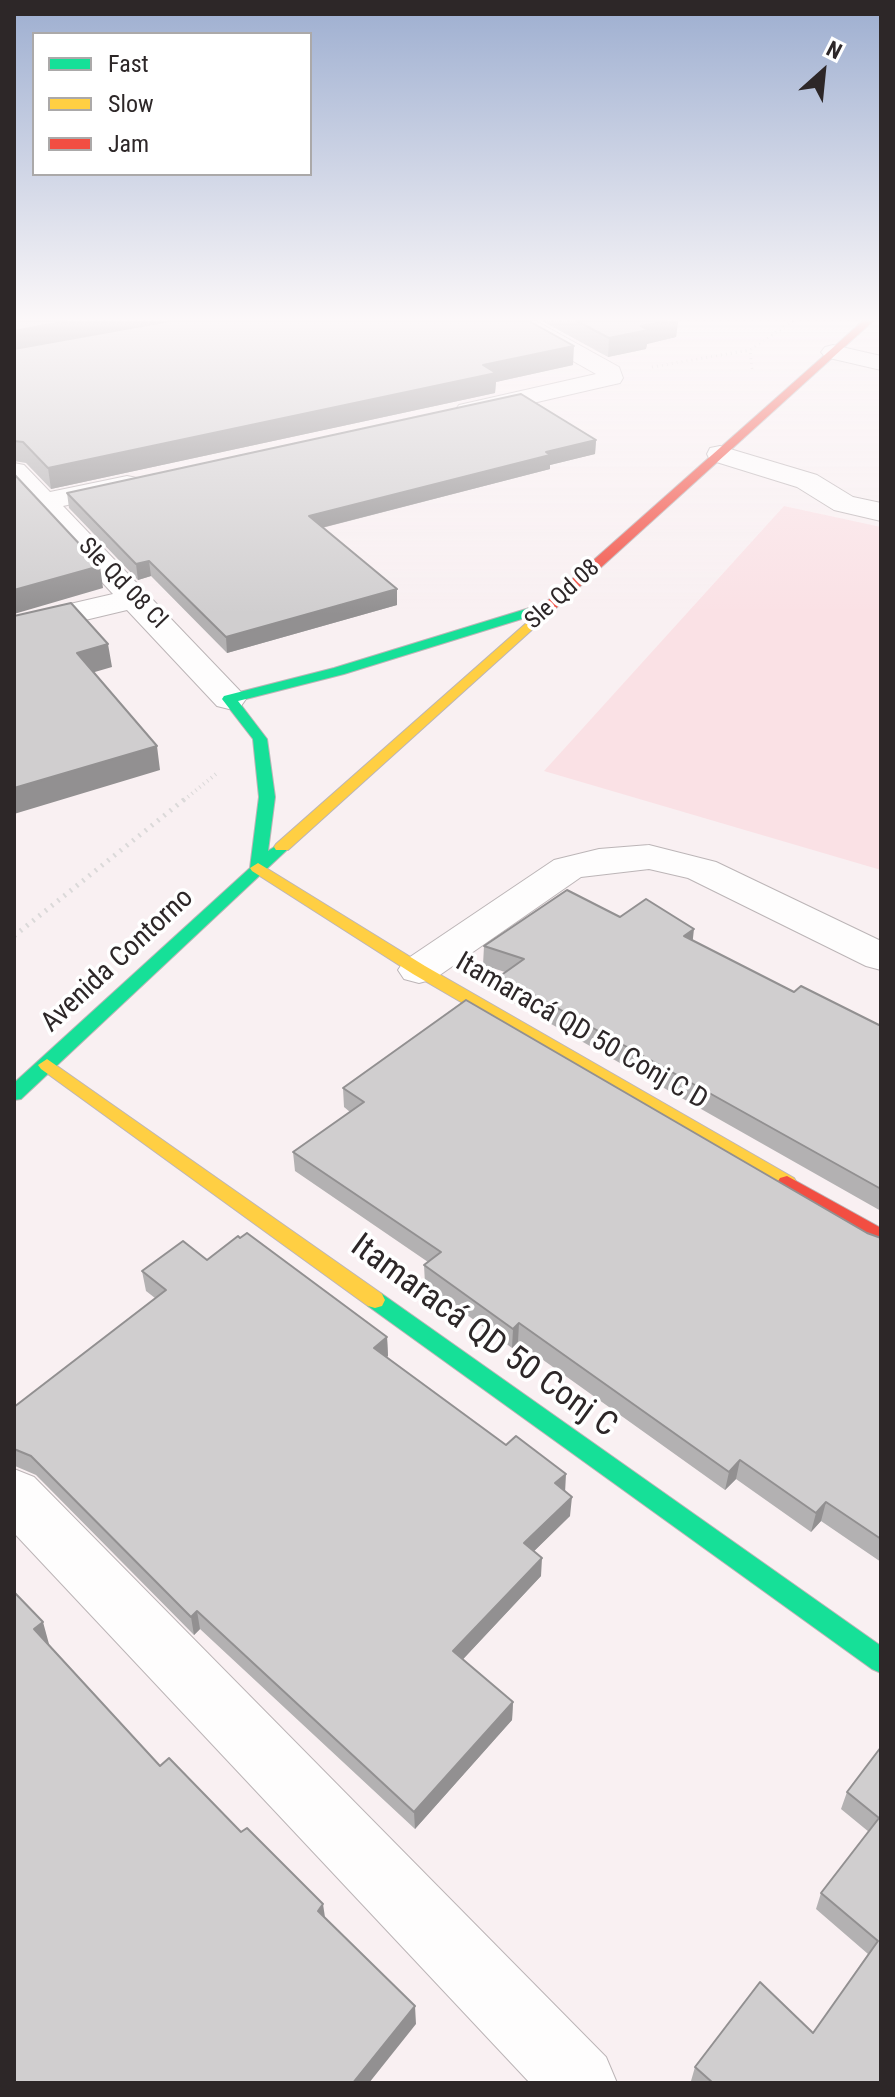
<!DOCTYPE html>
<html>
<head>
<meta charset="utf-8">
<style>
	body { margin:0 }
	#map { position:relative; width:895px; height:2097px; overflow:hidden; background:#f9f0f2; font-family:"Roboto Condensed",sans-serif }
	canvas { display:block }
	.frame { position:absolute; inset:0; border:16px solid #2d2728; pointer-events:none }
	.legend { position:absolute; left:32px; top:32px; width:280px; height:144px; box-sizing:border-box; background:#fff; border:2px solid #aba9a9; margin:0; padding:10px 14px; list-style:none; font-size:24px; color:#2d2728 }
	.legend li { display:flex; align-items:center; gap:16px; height:40px }
	.legend b { width:40px; border:2px solid #aba9a9 }
	.north { position:absolute; left:783px; top:32px; width:80px; height:80px; -webkit-text-stroke:6px #fff; paint-order:stroke; rotate:27deg; font-size:22px; font-weight:700; line-height:32px; text-align:center; color:#2d2728 }
	.north::after { content:''; display:block; margin:auto; width:28px; height:36px; background:#2d2728; clip-path:polygon(50% 0,100% 100%,50% 72%,0 100%) }
</style>
</head>
<body>
<div id="map">
<canvas width="895" height="2097"></canvas>
<div class="frame"></div>
<ul class="legend">
<li><b style="height:10px;background:#16e098"></b>Fast</li>
<li><b style="height:10px;background:#ffcf43"></b>Slow</li>
<li><b style="height:10px;background:#f24e42"></b>Jam</li>
</ul>
<div class="north">N</div>
</div>
<script>
const g = document.querySelector('canvas').getContext('2d');
g.lineJoin = 'round';
function fill(path, color) {
  g.fillStyle = color;
  g.fill(path, 'evenodd');
}
function poly(rows) {
  const path = new Path2D();
  for (const r of rows) {
    path.moveTo(r[0], r[1]);
    for (let i = 2; i < r.length; i += 2) path.lineTo(r[i], r[i + 1]);
  }
  return path;
}
function strokePath(path, color, width, dash) {
  g.strokeStyle = color;
  g.lineWidth = width;
  g.lineCap = dash ? 'butt' : 'round';
  g.setLineDash(dash || []);
  g.stroke(path);
}
function drawText(font, color, halo, rows, align = 'center') {
  g.font = font + ' "Roboto Condensed",sans-serif';
  g.lineWidth = 7;
  g.setLineDash([]);
  g.textBaseline = 'middle';
  g.strokeStyle = halo;
  g.fillStyle = color;
  for (const [text, x, y, turn = 0] of rows) {
    g.save();
    g.translate(x, y);
    g.rotate((+turn || 0) * Math.PI / 180);
    g.textAlign = isNaN(turn) ? turn : align;
    if (halo) g.strokeText(text, 0, 0);
    g.fillText(text, 0, 0);
    g.restore();
  }
}
fill(poly([
	[784,506,881,527,881,870,544,771]
]), '#fae1e5');
const street = poly([
	[508,321,536,321,619,367,623,378,620,383,611,385,468,418,459,415,455,410,459,405,596,374,511,326,508,321],
	[833,345,881,356,881,370,825,357,821,352,825,347,833,345],
	[720,446,817,475,853,497,881,503,881,521,834,510,797,487,710,460,707,454,710,448,720,446],
	[14,463,24,465,50,492,127,476,137,478,141,484,137,490,63,506,241,692,246,699,241,706,229,709,217,706,127,610,14,637,14,617,113,594,14,487,14,463],
	[649,845,716,862,881,941,881,970,866,966,688,878,649,869,581,877,434,979,419,983,404,979,398,970,404,961,554,860,599,849,649,845],
	[14,1469,34,1477,606,2057,617,2083,530,2083,14,1533,14,1469]
]);
const fast = poly([
	[536,606,542,610,541,613,344,674,238,701,267,739,275,797,268,851,282,842,290,847,21,1099,14,1100,14,1083,250,868,259,797,253,739,222,699,224,696,334,668,536,606],
	[375,1292,382,1294,881,1646,881,1673,872,1669,368,1306,365,1300,368,1294,375,1292]
]);
const slow = poly([
	[540,611,545,612,545,618,288,850,276,850,274,847,276,844,540,611],
	[258,863,425,966,794,1178,797,1183,794,1188,780,1188,413,974,252,871,250,868,258,863],
	[47,1059,382,1294,385,1300,382,1306,375,1308,368,1306,41,1069,38,1065,47,1059]
]);
const jam = poly([
	[863,321,873,321,545,618,535,618,535,612,863,321],
	[787,1176,881,1228,881,1245,780,1188,777,1183,780,1178,787,1176]
]);
strokePath(street, '#bcb5b7', 2);
strokePath(fast, '#bcb5b7', 2);
strokePath(slow, '#bcb5b7', 2);
strokePath(jam, '#bcb5b7', 2);
strokePath(poly([
	[652,367,750,350],
	[752,369,750,350,793,321]
]), '#dbd9d9', 3, [1, 4]);
strokePath(poly([
	[184,800,216,774]
]), '#dbd9d9', 4, [1, 4]);
strokePath(poly([
	[14,936,186,798]
]), '#dbd9d9', 5, [2, 6]);
fill(street, '#fefdfd');
fill(fast, '#16e098');
fill(slow, '#ffcf43');
fill(jam, '#f24e42');
fill(poly([
	[14,321,166,321,91,335,573,365,496,382,495,393,51,489,26,463,14,461],
	[542,321,678,321,676,337,647,344,646,349,608,357],
	[596,440,595,454,550,465,550,469,322,528,397,589,397,605,227,653,151,576,138,580,69,508,67,493],
	[620,917,693,941,794,992,881,1026,881,1211,500,995,500,976,505,972,483,965,484,946],
	[343,1088,881,1238,881,1562,821,1521,811,1532,736,1479,725,1490,518,1342,512,1348,425,1284,424,1265,428,1262,295,1171,293,1152,350,1112,344,1107],
	[207,1260,387,1337,388,1356,387,1357,565,1491,570,1516,534,1551,541,1576,462,1660,513,1702,512,1720,415,1829,200,1629,194,1635,36,1475,15,1466,14,1467,14,1407,155,1298,146,1291,142,1271],
	[881,1747,881,2083,693,2083,691,2081,695,2067,813,2033,868,1954,816,1909,821,1893,869,1832,841,1809,847,1792]
]), '#b3b1b2');
fill(poly([
	[66,321,166,321,14,350,14,331],
	[666,321,678,321,676,337,647,344,646,349,608,357,609,338,641,326],
	[574,346,573,365,496,382,495,393,51,489,48,468,483,365],
	[596,440,595,454,550,465,550,469,309,531,309,516,546,452],
	[149,561,151,576,138,580,136,564],
	[100,566,103,588,14,614,14,590],
	[397,589,397,605,227,653,226,637],
	[108,644,112,667,81,676,77,653],
	[157,746,160,770,14,814,14,788],
	[694,929,692,947,684,936],
	[519,1323,518,1342,512,1348,513,1329],
	[387,1337,388,1356,375,1367,374,1348],
	[740,1460,736,1479,725,1490,729,1472],
	[566,1474,565,1493,555,1483],
	[572,1497,570,1516,523,1562,524,1543],
	[826,1502,821,1521,811,1532,816,1513],
	[542,1558,541,1576,453,1670,453,1651],
	[197,1611,200,1629,194,1635,191,1617],
	[43,1622,49,1644,40,1651,34,1629],
	[513,1702,512,1720,415,1829,414,1812],
	[323,1904,326,1924,318,1911],
	[415,2006,416,2024,369,2083,353,2083]
]), '#929091');
const building = poly([
	[14,321,66,321,14,331,14,321],
	[170,321,529,321,574,346,483,365,496,373,48,468,23,442,14,441,14,349,170,321],
	[577,321,666,321,641,326,648,330,609,338,577,321],
	[521,394,596,440,546,452,550,455,309,516,397,589,226,637,149,561,136,564,67,493,521,394],
	[14,474,100,566,14,590,14,474],
	[71,603,108,644,77,653,157,746,14,788,14,616,71,603],
	[567,890,620,917,646,899,694,929,684,936,794,992,801,986,881,1026,881,1189,500,976,524,959,484,946,567,890],
	[466,1000,867,1233,881,1238,881,1539,826,1502,816,1513,740,1460,729,1472,519,1323,513,1329,424,1265,441,1252,293,1152,364,1102,343,1088,466,1000],
	[247,1233,387,1337,374,1348,506,1445,516,1436,566,1474,555,1483,572,1497,524,1543,542,1558,453,1651,513,1702,414,1812,197,1611,191,1617,31,1456,14,1449,14,1407,166,1290,142,1271,183,1241,207,1260,238,1236,240,1238,247,1233],
	[14,1592,43,1622,34,1629,160,1766,169,1758,241,1832,247,1828,323,1904,318,1911,415,2006,353,2083,14,2083,14,1592],
	[881,1747,881,2083,713,2083,695,2067,760,1982,813,2033,878,1941,821,1893,879,1818,847,1792,881,1747]
]);
fill(building, '#d0cecf');
strokePath(building, '#929091', 2);
const sky = g.createLinearGradient(0, 0, 0, 614);
sky.addColorStop(0, '#9daed0');
sky.addColorStop(0.52, '#fcf8f9');
sky.addColorStop(1, '#fcf8f900');
g.fillStyle = sky;
g.fillRect(0, 0, 895, 614);
drawText('24px', '#2d2728', '#fff', [
	["Sle Qd 08 Cl",122,584,46],
	["Sle Qd 08",563,595,-42]
]);
drawText('28px', '#2d2728', '#fff', [
	["Avenida Contorno",118,961,-43],
	["Itamaracá QD 50 Conj C D",581,1032,30]
]);
drawText('34px', '#2d2728', '#fff', [
	["Itamaracá QD 50 Conj C",483,1337,36]
]);
</script>
</body>
</html>
